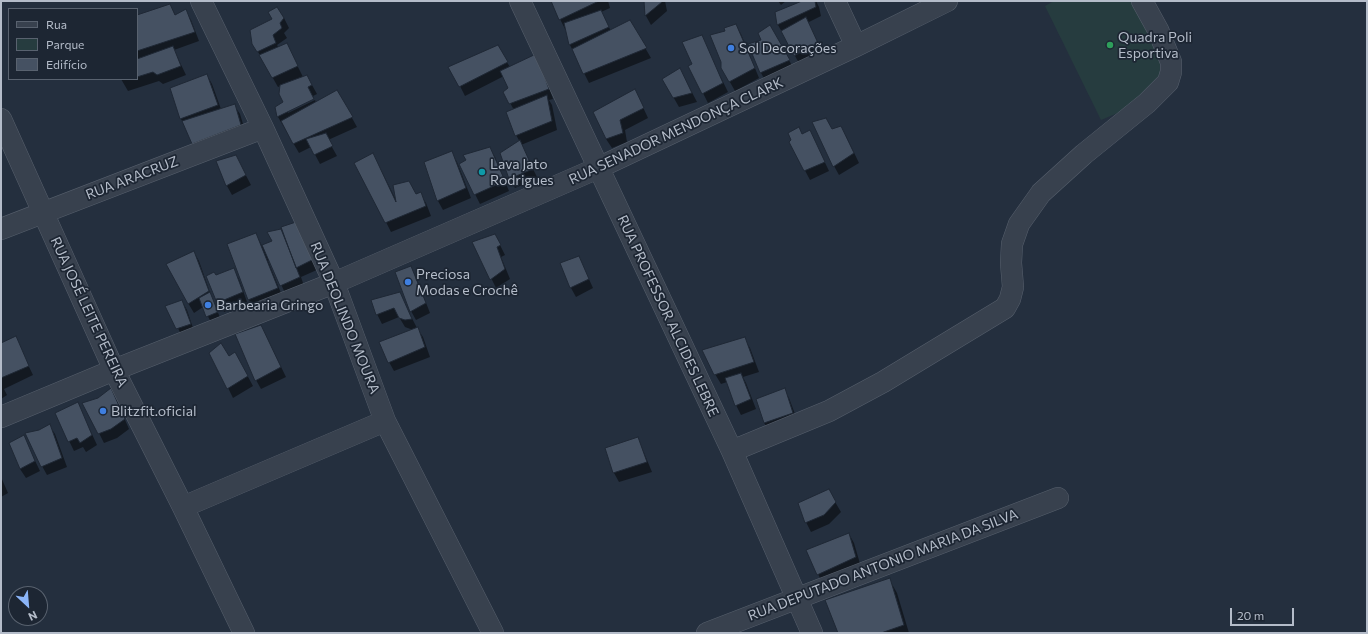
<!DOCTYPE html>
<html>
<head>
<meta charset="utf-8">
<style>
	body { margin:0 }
	#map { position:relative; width:1368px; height:634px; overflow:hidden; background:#242f3e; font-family:Commissioner,sans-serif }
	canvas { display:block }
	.frame { position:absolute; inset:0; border:2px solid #b4bcc9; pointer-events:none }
	.legend { position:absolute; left:8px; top:8px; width:130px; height:72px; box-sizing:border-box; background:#1d2633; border:1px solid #59626f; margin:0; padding:5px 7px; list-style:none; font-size:12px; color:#b4bcc9 }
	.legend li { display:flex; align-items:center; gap:8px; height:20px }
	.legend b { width:20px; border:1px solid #59626f }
	.north { position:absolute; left:8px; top:586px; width:40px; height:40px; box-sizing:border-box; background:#1d2633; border:1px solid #59626f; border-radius:50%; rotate:154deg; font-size:11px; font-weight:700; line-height:16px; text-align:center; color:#b4bcc9 }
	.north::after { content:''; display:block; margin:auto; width:14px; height:18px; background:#8ab4f8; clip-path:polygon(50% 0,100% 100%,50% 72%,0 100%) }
	.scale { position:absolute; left:1230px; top:608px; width:64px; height:18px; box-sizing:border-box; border:2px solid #b4bcc9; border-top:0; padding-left:5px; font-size:12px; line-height:14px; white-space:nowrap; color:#b4bcc9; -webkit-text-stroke:3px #1d2633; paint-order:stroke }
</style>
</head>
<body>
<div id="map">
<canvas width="1368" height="634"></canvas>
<div class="frame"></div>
<ul class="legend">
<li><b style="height:5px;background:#38414e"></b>Rua</li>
<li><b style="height:11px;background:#263c3f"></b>Parque</li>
<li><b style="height:11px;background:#455162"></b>Edifício</li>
</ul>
<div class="north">N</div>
<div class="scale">20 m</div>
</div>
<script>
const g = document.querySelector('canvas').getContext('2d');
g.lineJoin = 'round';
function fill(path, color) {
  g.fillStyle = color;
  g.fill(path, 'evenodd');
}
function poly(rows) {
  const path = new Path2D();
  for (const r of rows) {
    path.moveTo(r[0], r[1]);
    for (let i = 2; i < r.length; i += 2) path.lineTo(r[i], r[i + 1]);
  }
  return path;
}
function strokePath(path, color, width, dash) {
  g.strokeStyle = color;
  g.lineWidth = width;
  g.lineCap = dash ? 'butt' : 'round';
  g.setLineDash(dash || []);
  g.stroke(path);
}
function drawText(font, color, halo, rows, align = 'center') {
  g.font = font + ' Commissioner,sans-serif';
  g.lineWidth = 3.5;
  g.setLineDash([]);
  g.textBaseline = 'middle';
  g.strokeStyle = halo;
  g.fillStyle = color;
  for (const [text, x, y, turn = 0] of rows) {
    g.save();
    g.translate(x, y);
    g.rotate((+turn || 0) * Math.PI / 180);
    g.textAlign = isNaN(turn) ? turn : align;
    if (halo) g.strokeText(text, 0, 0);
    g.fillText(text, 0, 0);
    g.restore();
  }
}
fill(poly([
	[1054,1,1134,1,1175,84,1139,104,1101,120,1045,6]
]), '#263c3f');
fill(poly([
	[552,1,608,1,610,8,601,12,611,31,630,22,651,58,589,83,570,45,566,28,565,29,560,19],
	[645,1,665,1,667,11,651,25,646,16],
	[778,1,786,1,781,5],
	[805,1,816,1,819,7,821,16,807,23,823,52,800,65,778,25,776,13],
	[170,5,176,16,185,10,191,20,199,41,174,50,186,75,163,84,159,81,128,91,121,79,137,79,137,16],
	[284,18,289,28,284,33,287,38,277,45,279,48,287,45,303,77,307,76,317,94,313,96,314,98,288,111,288,113,315,100,316,102,337,91,357,127,328,140,337,156,320,164,311,147,299,153,278,117,276,107,284,102,281,86,278,87,253,43],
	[736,25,741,34,759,78,735,91,722,68,726,32],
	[770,27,794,69,766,82,761,73,749,45,763,41],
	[701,37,728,92,708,103,703,93,693,65],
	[497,47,510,67,541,64,553,99,549,100,552,105,557,130,521,145,538,179,515,188,509,179,520,142,516,135,514,110,504,92,509,89,504,76,465,96,460,86],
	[207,75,212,84,221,109,234,105,240,114,246,134,199,152,181,119],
	[663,79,685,79,697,102,679,107],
	[635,90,648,118,625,130,627,142,612,148,606,139],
	[832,130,846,136,859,163,839,175,834,166],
	[810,131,829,171,810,180,790,142],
	[490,148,495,157,509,191,480,204,475,194,467,161],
	[451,152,457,162,471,198,443,210,438,201,426,163],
	[373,154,397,202,420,193,426,203,431,216,391,232,386,222],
	[241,166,251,185,232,195,227,186],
	[299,222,319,269,301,277,304,286,286,295,270,261,268,261,283,298,255,309,249,300,229,245,256,234,262,246,273,241,280,231,286,241],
	[474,243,500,245,505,255,501,257,510,279,496,288],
	[194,252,199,261,213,301,222,322,213,326,203,307,194,313,188,303],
	[579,257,593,288,576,297,571,288,561,264],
	[411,267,416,277,430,313,416,320,411,311],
	[233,269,239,279,247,302,224,312,207,277,215,277],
	[399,293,417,328,423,337,430,357,394,371,389,362,413,330,405,327,399,317,382,324,377,314],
	[182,301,187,310,195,334,183,338,167,307],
	[261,326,286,377,261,389,256,380],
	[15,338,33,375,4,389,7,395,1,399,1,344],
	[744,338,750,348,759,372,743,377,746,383,756,409,741,415,736,405,727,382,721,384,715,374],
	[211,353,228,357,240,362,253,386,233,398],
	[784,389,789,398,798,422,770,432,764,423],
	[116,399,129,429,117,438,104,443,99,433],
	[78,404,97,445,86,452,83,447,74,451,56,414],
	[49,425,55,434,67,467,47,475,42,466,40,431],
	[23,436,40,471,26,478,20,469],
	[637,438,642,448,652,472,619,482,614,473,606,449],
	[1,477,8,493,1,497],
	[828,490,841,512,829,524,811,532,806,522],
	[849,534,854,543,861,567,823,584,818,574],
	[889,579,897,593,909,633,839,633]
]), '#0007');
const building = poly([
	[551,1,599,1,559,20,551,1],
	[644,1,662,1,662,2,645,16,644,1],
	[802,1,815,1,816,7,777,25,775,12,802,1],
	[170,4,175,15,186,9,195,32,137,51,137,15,170,4],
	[277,7,284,18,280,23,282,28,273,35,276,43,257,52,252,44,250,30,272,19,268,12,277,7],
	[601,10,609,27,569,45,564,23,601,10],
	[806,17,818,43,794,56,781,31,806,17],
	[630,20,647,48,583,74,572,49,630,20],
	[736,24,755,68,729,82,721,68,721,62,710,35,725,31,724,28,736,24],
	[770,25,790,60,760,73,748,44,761,40,758,33,770,25],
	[702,35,723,83,702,94,688,66,692,64,682,42,702,35],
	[287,43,298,66,272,78,259,55,287,43],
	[498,45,508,62,459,87,448,67,498,45],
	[173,46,181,66,157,75,153,72,137,77,137,59,173,46],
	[536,54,549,89,509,104,503,92,508,88,500,71,536,54],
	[680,68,692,93,673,98,662,79,680,68],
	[207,74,218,105,180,119,170,88,207,74],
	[307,75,312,85,308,87,314,99,277,117,275,107,283,102,279,94,280,85,307,75],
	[635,89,644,108,620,120,623,133,606,139,593,112,635,89],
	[337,90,353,117,293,144,281,121,337,90],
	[547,95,552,121,515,136,506,112,547,95],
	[235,104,241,125,192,144,182,121,235,104],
	[826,118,832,129,841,126,854,153,833,167,812,122,826,118],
	[799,127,802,134,810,130,825,162,804,171,789,142,791,140,788,133,799,127],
	[326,133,333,146,314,155,306,139,326,133],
	[520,140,533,169,509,179,500,153,520,140],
	[490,147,505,181,474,195,459,164,466,160,463,155,490,147],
	[452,151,466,188,437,201,424,162,452,151],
	[373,153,396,202,393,185,409,181,416,194,421,192,426,206,385,223,354,163,373,153],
	[236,155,246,175,226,186,216,161,236,155],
	[299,221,314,259,296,268,281,227,299,221],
	[281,229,300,277,280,286,262,245,272,241,267,232,281,229],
	[256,233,278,288,248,300,227,244,256,233],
	[495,234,501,245,497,247,505,269,490,280,472,242,495,234],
	[194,251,209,291,188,304,166,264,194,251],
	[579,256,589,279,570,288,560,263,579,256],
	[411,266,426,303,410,312,395,272,411,266],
	[234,268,243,292,217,303,206,276,214,272,216,275,234,268],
	[210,292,218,312,206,317,199,298,210,292],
	[400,292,412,319,405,320,399,318,394,308,376,315,371,300,400,292],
	[182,300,191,324,176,329,165,306,182,300],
	[261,325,281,367,255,381,235,334,261,325],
	[418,327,425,347,388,363,379,342,418,327],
	[16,336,29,366,1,378,1,343,16,336],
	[745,337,754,362,714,375,702,350,745,337],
	[221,343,229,356,235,352,248,376,227,389,209,353,221,343],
	[741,373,751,399,735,406,725,378,741,373],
	[111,388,125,419,111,429,98,434,82,403,98,398,111,388],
	[785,388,793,413,764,423,756,399,785,388],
	[78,402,92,435,80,443,77,438,68,442,55,413,78,402],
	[50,424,62,458,41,467,25,433,39,430,50,424],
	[24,435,35,461,20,469,9,443,24,435],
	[638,437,647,462,613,473,605,448,638,437],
	[829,489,836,502,824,515,805,523,798,503,829,489],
	[849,533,856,557,817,575,806,550,849,533],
	[890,578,904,625,881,633,838,633,825,600,890,578]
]);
fill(building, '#455162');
strokePath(building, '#1f2835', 1);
const minor = poly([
	[201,1,263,128,334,283,385,421,493,633],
	[520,1,732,451,812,633],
	[835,1,856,46],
	[1,119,114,370,183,507,244,633],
	[1,229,263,128],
	[1,417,114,370,334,283,598,168,856,46,947,1],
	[732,451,829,411,883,382,1005,308,1010,299,1013,287,1011,263,1012,244,1019,224,1041,193,1084,154,1147,103,1168,82,1171,72,1171,62,1158,30,1142,1],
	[183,507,385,421],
	[707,633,1058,498]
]);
strokePath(minor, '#565f6c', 22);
strokePath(minor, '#38414e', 21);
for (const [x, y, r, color] of [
	[1110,45,4,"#2e9e5b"],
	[731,48,4,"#3f7fe0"],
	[482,172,4,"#0f9aa8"],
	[408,282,4,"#3f7fe0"],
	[208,305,4,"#3f7fe0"],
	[103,411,4,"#3f7fe0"]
]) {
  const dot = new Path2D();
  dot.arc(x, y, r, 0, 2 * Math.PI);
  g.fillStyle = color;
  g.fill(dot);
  strokePath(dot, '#1d2633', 1.5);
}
drawText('14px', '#b4bcc9', '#1d2633', [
	["Quadra Poli",1118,37],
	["Esportiva",1118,53],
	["Sol Decorações",739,48],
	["Lava Jato",490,164],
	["Rodrigues",490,180],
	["Preciosa",416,274],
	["Modas e Crochê",416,290],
	["Barbearia Gringo",216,305],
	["Blitzfit.oficial",111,411]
], 'left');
drawText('14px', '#b4bcc9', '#1d2633', [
	["RUA SENADOR MENDONÇA CLARK",676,131,-25],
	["RUA ARACRUZ",132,178,-21],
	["RUA JOSÉ LEITE PEREIRA",89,312,65],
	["RUA PROFESSOR ALCIDES LEBRE",668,316,65],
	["RUA DEOLINDO MOURA",345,318,68],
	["RUA DEPUTADO ANTONIO MARIA DA SILVA",883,565,-21]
]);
</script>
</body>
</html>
